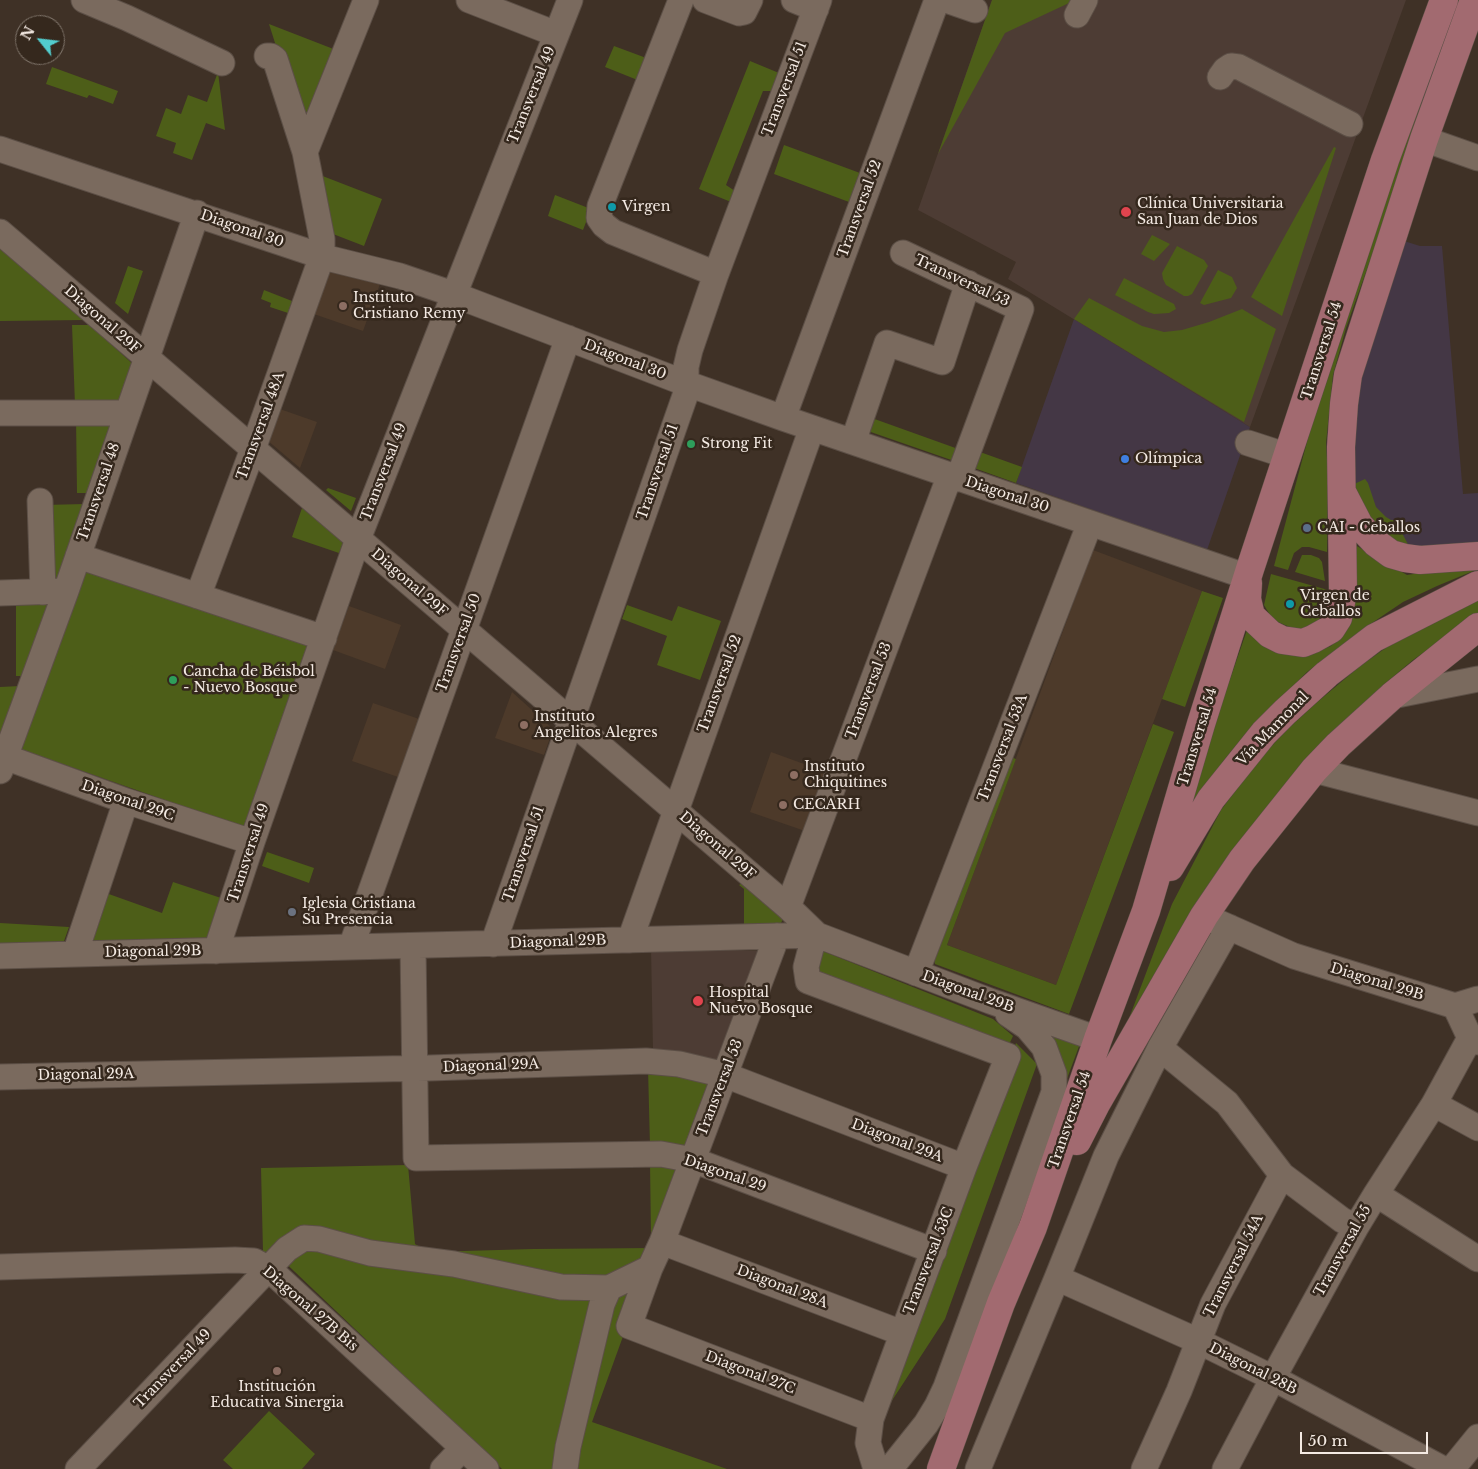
<!DOCTYPE html>
<html>
<head>
<meta charset="utf-8">
<style>
	body { margin:0 }
	#map { position:relative; width:1478px; height:1469px; overflow:hidden; background:#3f3126; font-family:"Libre Baskerville",serif }
	canvas { display:block }
	.north { position:absolute; left:15px; top:15px; width:50px; height:50px; box-sizing:border-box; background:#35281d; border:1px solid #81766c; border-radius:50%; rotate:299deg; font-size:14px; font-weight:700; line-height:20px; text-align:center; color:#f4eae3 }
	.north::after { content:''; display:block; margin:auto; width:18px; height:22px; background:#52cdce; clip-path:polygon(50% 0,100% 100%,50% 72%,0 100%) }
	.scale { position:absolute; left:1300px; top:1432px; width:128px; height:22px; box-sizing:border-box; border:2px solid #f4eae3; border-top:0; padding-left:6px; font-size:15px; line-height:18px; white-space:nowrap; color:#f4eae3; -webkit-text-stroke:4px #35281d; paint-order:stroke }
</style>
</head>
<body>
<div id="map">
<canvas width="1478" height="1469"></canvas>
<div class="north">N</div>
<div class="scale">50 m</div>
</div>
<script>
const g = document.querySelector('canvas').getContext('2d');
g.lineJoin = 'round';
function fill(path, color) {
  g.fillStyle = color;
  g.fill(path, 'evenodd');
}
function poly(rows) {
  const path = new Path2D();
  for (const r of rows) {
    path.moveTo(r[0], r[1]);
    for (let i = 2; i < r.length; i += 2) path.lineTo(r[i], r[i + 1]);
  }
  return path;
}
function strokePath(path, color, width, dash) {
  g.strokeStyle = color;
  g.lineWidth = width;
  g.lineCap = dash ? 'butt' : 'round';
  g.setLineDash(dash || []);
  g.stroke(path);
}
function drawText(font, color, halo, rows, align = 'center') {
  g.font = font + ' "Libre Baskerville",serif';
  g.lineWidth = 5;
  g.setLineDash([]);
  g.textBaseline = 'middle';
  g.strokeStyle = halo;
  g.fillStyle = color;
  for (const [text, x, y, turn = 0] of rows) {
    g.save();
    g.translate(x, y);
    g.rotate((+turn || 0) * Math.PI / 180);
    g.textAlign = isNaN(turn) ? turn : align;
    if (halo) g.strokeText(text, 0, 0);
    g.fillText(text, 0, 0);
    g.restore();
  }
}
fill(poly([
	[1404,241,1420,246,1442,246,1463,494,1478,493,1478,545,1415,549,1383,538,1351,493,1359,376],
	[1074,319,1250,427,1207,550,1016,483]
]), '#443745');
fill(poly([
	[326,270,380,284,363,331,311,313],
	[277,408,317,422,300,468,267,440],
	[1093,550,1202,591,1056,985,947,945],
	[349,606,401,625,385,669,333,650],
	[512,692,553,729,544,755,495,738],
	[373,703,422,720,401,778,352,761],
	[771,752,826,772,805,831,750,812]
]), '#4d3a2a');
fill(poly([
	[992,0,1406,0,1250,427,1008,279,1016,262,918,210],
	[651,948,760,951,725,1064,653,1051]
]), '#4d3c34');
fill(poly([
	[992,0,1071,0,1069,3,1005,33,938,154],
	[1452,0,1463,0,1346,328,1333,375,1326,443,1328,474,1327,552,1309,547,1302,547,1294,553,1288,570,1274,566,1320,393],
	[269,24,336,50,303,131],
	[614,46,649,59,640,81,605,67],
	[750,61,779,73,773,91,763,91,726,185,735,191,731,202,699,189],
	[52,67,118,91,113,104,89,95,87,98,46,84],
	[218,72,225,130,206,123,192,160,173,153,176,143,156,136,166,108,181,114,188,95,207,102],
	[784,145,860,173,849,202,774,174],
	[1334,147,1336,148,1282,316,1251,297],
	[320,175,382,199,364,246,333,234],
	[555,195,591,209,583,230,548,216],
	[1152,235,1170,244,1154,261,1141,254],
	[0,245,85,320,0,321],
	[1177,246,1204,260,1208,266,1192,294,1188,296,1184,296,1166,285,1163,279,1162,273],
	[128,266,143,271,128,314,115,303],
	[1218,270,1232,277,1237,288,1231,298,1204,305,1200,303],
	[1124,278,1174,304,1176,309,1169,313,1154,314,1148,312,1115,295],
	[264,290,292,301,288,313,270,307,271,303,261,299],
	[1089,298,1142,326,1164,332,1182,330,1209,322,1242,309,1276,329,1244,422,1074,319],
	[72,325,90,325,136,367,119,406,75,405],
	[76,417,115,417,88,493,77,493],
	[869,417,961,450,957,462,865,430],
	[980,452,1022,467,1016,483,974,468],
	[1365,479,1368,483,1376,507,1386,517,1391,520,1395,520,1410,548,1383,538,1350,486],
	[328,488,356,498,351,511,326,490],
	[85,504,61,585,45,585,43,505],
	[302,508,344,541,339,553,292,537],
	[1350,542,1407,575,1478,564,1478,569,1437,586,1403,602,1369,625,1307,672,1246,733,1224,760,1180,824,1247,630,1294,656,1307,656,1331,646,1338,638],
	[1302,555,1311,555,1319,558,1322,562,1325,581,1295,572],
	[86,562,313,643,247,829,20,749],
	[1271,574,1328,590,1324,614,1317,622,1307,629,1292,628,1278,622,1270,615,1264,605],
	[1202,591,1223,598,1185,707,1162,699],
	[54,597,24,676,16,676,16,599],
	[1478,600,1478,614,1413,660,1382,686,1367,701,1125,1029,1172,904,1221,810,1261,757,1290,727,1315,704,1359,667,1394,642],
	[627,605,672,621,678,606,721,621,700,680,657,665,667,636,622,619],
	[20,686,0,751,0,687],
	[1153,724,1174,732,1069,1014,935,964,933,955,1008,756,1016,759,947,945,1056,985],
	[267,852,314,868,309,883,262,866],
	[173,882,221,898,205,945,88,947,106,893,162,913],
	[742,883,783,919,780,925,744,926,744,889,739,885],
	[0,923,69,927,63,944,0,946],
	[820,950,993,1019,1013,1036,1007,1049,811,973],
	[1036,1033,1081,1041,1058,1103],
	[1016,1043,1037,1064,975,1236,945,1319,882,1416],
	[648,1068,711,1079,689,1151,650,1146],
	[650,1163,684,1167,651,1237],
	[408,1165,415,1244,429,1252,533,1249,655,1248,592,1422,727,1469,502,1469,274,1252,263,1252,261,1168],
	[269,1411,315,1454,302,1469,233,1469,223,1460]
]), '#4d5e18');
const minor = poly([
	[84,0,127,18,222,63],
	[469,0,556,34],
	[681,0,600,206,599,218,604,225,613,232,716,274],
	[705,0,739,13,744,12,750,0],
	[794,0,816,9],
	[946,0,975,10],
	[1077,15,1085,0],
	[1220,77,1225,70,1231,66,1239,67,1350,124],
	[1424,139,1478,158],
	[0,149,327,258,400,276,447,292,677,380,783,418,1248,577],
	[305,152,366,0],
	[0,232,788,907,817,935],
	[903,253,1021,309,958,479],
	[0,413,127,413],
	[783,418,937,0],
	[853,442,887,343,942,362,968,283],
	[1248,443,1288,456],
	[40,501,43,592],
	[78,556,324,638],
	[0,593,60,591],
	[198,596,253,449,322,256,322,239,305,152,275,59,271,56,267,56],
	[1392,696,1478,679],
	[5,757,126,801,252,842],
	[1314,770,1478,813],
	[0,771,66,591,197,213],
	[788,907,950,475],
	[1215,921,1294,956,1455,1006,1470,1038,1478,1042],
	[817,935,811,948,806,967,808,981,1008,1056,964,1167,871,1419,868,1443,876,1469],
	[777,936,662,1242,650,1268,629,1326,871,1419],
	[630,940,812,428],
	[493,944,686,393,686,367,690,350,716,274,819,0],
	[413,946,416,1158,661,1154,693,1160,934,1251],
	[351,947,568,338],
	[216,951,252,842,358,539,570,0],
	[75,954,126,801],
	[0,956,817,935,990,1001,1098,1039],
	[916,973,1090,523],
	[1455,1006,1478,999],
	[1160,1048,1227,1103,1282,1175,1342,1220,1356,1227],
	[0,1077,429,1068,646,1061,679,1064,725,1075,964,1167],
	[1434,1104,1478,1128],
	[1376,1194,1478,1259],
	[662,1242,902,1333],
	[0,1267,235,1260,254,1261,269,1269,486,1469],
	[1057,1278,1198,1341,1273,1378,1443,1469],
	[78,1469,287,1249,304,1238,319,1239,370,1253,454,1264,561,1287,609,1288,650,1268],
	[443,1469,463,1448],
	[565,1469,568,1447,602,1304,609,1288],
	[890,1469,926,1424,937,1406,946,1387,1054,1092,1054,1074,1044,1047,1027,1027,1008,1014],
	[978,1469,1057,1278,1106,1156,1160,1048,1229,927],
	[1144,1469,1179,1391,1213,1304,1282,1175],
	[1225,1469,1273,1378,1356,1227,1376,1194,1434,1104,1470,1038],
	[1452,1469,1478,1437]
]);
const major = poly([
	[1343,494,1359,525,1376,543,1391,554,1405,558,1420,560,1478,556],
	[1248,583,1247,599,1251,616,1270,634,1282,640,1303,643,1313,639,1331,629,1338,618,1343,592,1341,447,1344,404,1348,375,1424,139,1474,0],
	[1170,867,1211,799,1264,733,1285,712,1327,674,1374,638,1478,585],
	[1077,1141,1096,1104,1204,916,1242,860,1314,770,1338,745,1392,696,1478,627],
	[941,1469,1001,1303,1033,1227,1098,1039,1146,911,1201,724,1250,569,1385,160,1444,0]
]);
strokePath(minor, '#5c4f46', 27);
strokePath(major, '#5c4f46', 29);
strokePath(minor, '#7a6a5e', 25);
strokePath(major, '#a26a70', 28);
for (const [x, y, r, color] of [
	[612,207,5,"#0f9aa8"],
	[1126,212,6,"#e0444e"],
	[343,306,5,"#8d6e63"],
	[691,444,5,"#2e9e5b"],
	[1125,459,5,"#3f7fe0"],
	[1307,528,5,"#5c6f8a"],
	[1290,604,5,"#0f9aa8"],
	[173,680,5,"#2e9e5b"],
	[524,725,5,"#8d6e63"],
	[794,775,5,"#8d6e63"],
	[783,805,5,"#8d6e63"],
	[292,912,5,"#6b7280"],
	[698,1001,6,"#e0444e"],
	[277,1371,5,"#8d6e63"]
]) {
  const dot = new Path2D();
  dot.arc(x, y, r, 0, 2 * Math.PI);
  g.fillStyle = color;
  g.fill(dot);
  strokePath(dot, '#35281d', 2);
}
drawText('14px', '#f4eae3', '#35281d', [
	["Transversal 51",785,89,-69],
	["Transversal 49",532,95,-68],
	["Transversal 52",860,209,-70],
	["Diagonal 30",242,229,19],
	["Transversal 53",962,281,25],
	["Diagonal 29F",102,320,41],
	["Transversal 54",1322,351,-72],
	["Diagonal 30",625,360,21],
	["Transversal 48A",261,426,-70],
	["Transversal 49",384,472,-69],
	["Transversal 51",658,472,-71],
	["Transversal 48",99,492,-71],
	["Diagonal 30",1007,495,18],
	["Diagonal 29F",409,583,41],
	["Transversal 50",459,643,-70],
	["Transversal 52",720,684,-70],
	["Transversal 53",869,691,-69],
	["Vía Mamonal",1273,729,-46],
	["Transversal 54",1198,737,-73],
	["Transversal 53A",1003,748,-69],
	["Diagonal 29C",128,801,19],
	["Diagonal 29F",717,846,41],
	["Transversal 49",249,853,-72],
	["Transversal 51",524,854,-71],
	["Diagonal 29B",558,942,-2],
	["Diagonal 29B",153,952,-1],
	["Diagonal 29B",1377,982,17],
	["Diagonal 29B",968,992,20],
	["Diagonal 29A",491,1066,-2],
	["Diagonal 29A",86,1075,-1],
	["Transversal 53",720,1088,-69],
	["Transversal 54",1070,1120,-71],
	["Diagonal 29A",897,1141,21],
	["Diagonal 29",725,1174,19],
	["Transversal 55",1343,1251,-61],
	["Transversal 53C",929,1261,-69],
	["Transversal 54A",1234,1266,-63],
	["Diagonal 28A",782,1287,21],
	["Diagonal 27B Bis",310,1309,41],
	["Transversal 49",173,1369,-46],
	["Diagonal 28B",1253,1369,27],
	["Diagonal 27C",750,1373,21]
]);
drawText('14px', '#f4eae3', '#35281d', [
	["Clínica Universitaria",1137,204],
	["San Juan de Dios",1137,220],
	["Virgen",622,207],
	["Instituto",353,298],
	["Cristiano Remy",353,314],
	["Strong Fit",701,444],
	["Olímpica",1135,459],
	["CAI - Ceballos",1317,528],
	["Virgen de",1300,596],
	["Ceballos",1300,612],
	["Cancha de Béisbol",183,672],
	["- Nuevo Bosque",183,688],
	["Instituto",534,717],
	["Angelitos Alegres",534,733],
	["Instituto",804,767],
	["Chiquitines",804,783],
	["CECARH",793,805],
	["Iglesia Cristiana",302,904],
	["Su Presencia",302,920],
	["Hospital",709,993],
	["Nuevo Bosque",709,1009],
	["Institución",277,1387,"center"],
	["Educativa Sinergia",277,1403,"center"]
], 'left');
</script>
</body>
</html>
